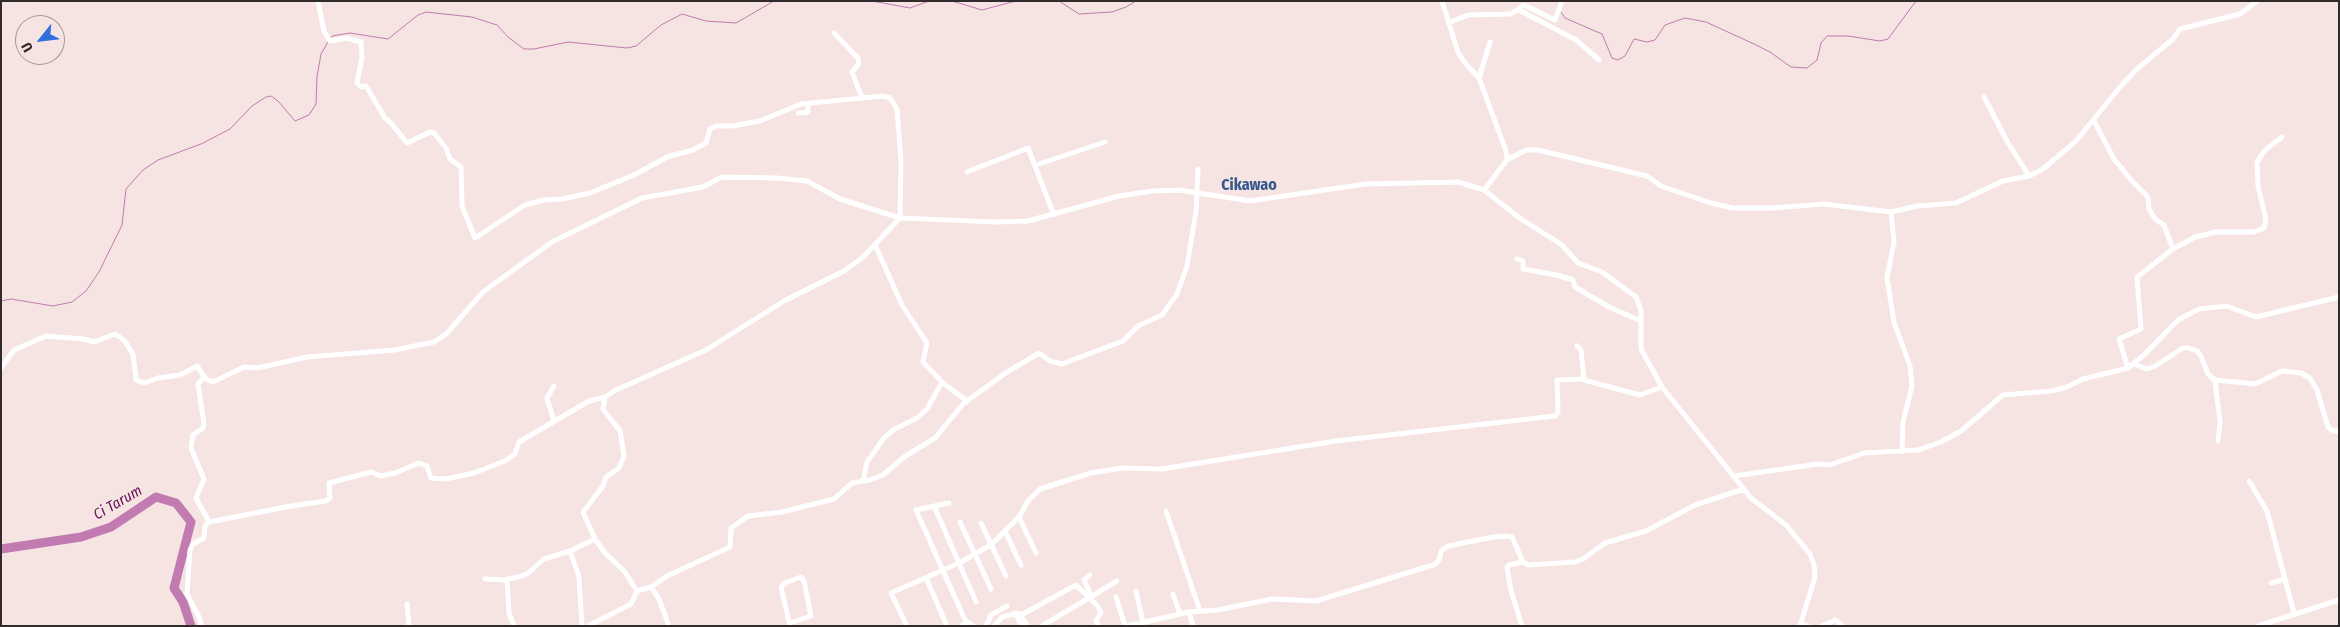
<!DOCTYPE html>
<html>
<head>
<meta charset="utf-8">
<style>
	body { margin:0 }
	#map { position:relative; width:2340px; height:627px; overflow:hidden; background:#f5e4e2; font-family:"Fira Sans Condensed",sans-serif }
	canvas { display:block }
	.frame { position:absolute; inset:0; border:2px solid #322b2b; pointer-events:none }
	.north { position:absolute; left:15px; top:15px; width:50px; height:50px; box-sizing:border-box; background:#f5e4e2; border:1px solid #a79a99; border-radius:50%; rotate:241deg; font-size:14px; font-weight:700; line-height:20px; text-align:center; color:#322b2b }
	.north::after { content:''; display:block; margin:auto; width:18px; height:22px; background:#2f70dd; clip-path:polygon(50% 0,100% 100%,50% 72%,0 100%) }
</style>
</head>
<body>
<div id="map">
<canvas width="2340" height="627"></canvas>
<div class="frame"></div>
<div class="north">U</div>
</div>
<script>
const g = document.querySelector('canvas').getContext('2d');
g.lineJoin = 'round';
function poly(rows) {
  const path = new Path2D();
  for (const r of rows) {
    path.moveTo(r[0], r[1]);
    for (let i = 2; i < r.length; i += 2) path.lineTo(r[i], r[i + 1]);
  }
  return path;
}
function strokePath(path, color, width, dash) {
  g.strokeStyle = color;
  g.lineWidth = width;
  g.lineCap = dash ? 'butt' : 'round';
  g.setLineDash(dash || []);
  g.stroke(path);
}
function drawText(font, color, halo, rows, align = 'center') {
  g.font = font + ' "Fira Sans Condensed",sans-serif';
  g.lineWidth = 5;
  g.setLineDash([]);
  g.textBaseline = 'middle';
  g.strokeStyle = halo;
  g.fillStyle = color;
  for (const [text, x, y, turn = 0] of rows) {
    g.save();
    g.translate(x, y);
    g.rotate((+turn || 0) * Math.PI / 180);
    g.textAlign = isNaN(turn) ? turn : align;
    if (halo) g.strokeText(text, 0, 0);
    g.fillText(text, 0, 0);
    g.restore();
  }
}
strokePath(poly([
	[872,1,910,8,929,1],
	[952,1,982,10,1016,1],
	[1059,1,1079,14,1112,12,1126,7,1136,1],
	[1561,12,1565,18,1602,34,1612,58,1618,60,1625,56,1634,39,1647,42,1655,40,1665,25,1685,18,1706,22,1754,44,1770,52,1791,67,1807,68,1817,60,1821,43,1827,36,1848,36,1880,41,1888,39,1916,1],
	[330,39,332,36,350,33,388,39,418,15,426,12,472,17,497,25,508,37,524,49,534,49,568,42,627,48,636,46,661,25,682,14,706,21,736,23,774,1],
	[1,301,11,299,53,306,72,302,86,291,99,272,122,225,126,189,143,170,158,160,201,144,230,129,252,106,266,97,271,96,278,101,295,121,309,115,316,104,317,76,321,54,328,42]
]), '#c17bb1', 1);
strokePath(poly([
	[1,549,81,537,111,527,156,497,176,503,191,522,174,588,183,602,191,626]
]), '#c17bb1', 9);
strokePath(poly([
	[1442,1,1458,52,1465,63,1479,78,1506,151,1507,160,1484,190],
	[1519,10,1576,40,1599,60],
	[1448,23,1468,15,1511,14,1524,5,1555,20,1562,1],
	[834,33,858,58,859,64,852,72,862,98],
	[1479,78,1490,42],
	[1984,97,2008,143,2029,176],
	[798,113,808,112,808,104],
	[2094,121,2114,159,2131,180,2148,197,2149,209,2155,219,2164,225,2173,249],
	[1507,160,1526,150,1538,150,1647,176,1661,186,1711,203,1732,208,1773,208,1824,204,1891,212,1917,206,1956,203,2003,181,2029,176,2043,169,2076,141,2120,87,2137,69,2173,39,2180,29,2240,14,2257,1],
	[1036,165,1105,142],
	[967,172,1028,148,1054,215],
	[1891,212,1894,242,1887,278,1894,322,1910,366,1912,386,1903,422,1902,452],
	[875,245,902,305,927,343,923,362,942,382,967,401],
	[1517,259,1523,261,1523,269,1556,275,1573,280,1575,287,1609,307,1641,321],
	[1577,346,1581,350,1584,380,1640,395,1662,387],
	[2134,364,2147,369,2155,366,2183,348,2188,348,2197,351,2201,356,2208,374,2215,380,2255,384,2282,371,2301,373,2310,378,2317,390,2328,427,2333,431,2339,431],
	[1,368,14,350,46,336,83,339,94,342,115,334,124,340,133,354,136,380,144,383,158,378,180,375,197,366,206,379,213,382,244,367,257,368,307,357,395,350,434,342,446,334,483,292,552,242,642,198,703,187,722,177,777,178,807,181,840,199,900,218,901,160,897,109,890,98,883,96,801,104,760,121,732,126,716,126,710,129,706,143,693,150,667,157,634,175,590,193,562,199,544,200,525,205,475,238,462,206,461,167,450,159,446,148,434,133,430,132,407,143,391,123,385,118,366,86,361,87,357,83,362,57,361,42,346,38,330,41,324,31,318,1],
	[2128,368,2119,339,2141,329,2137,277,2173,249,2195,237,2216,232,2254,232,2264,228,2266,219,2258,186,2257,162,2265,150,2282,137],
	[204,377,198,384,204,424,203,428,193,435,191,448,204,479,196,498,209,522],
	[2215,380,2220,422,2218,441],
	[554,386,547,398,554,421],
	[1734,476,1818,464,1830,465,1864,453,1918,450,1941,442,1961,431,2003,395,2052,391,2067,387,2083,379,2128,368,2144,355,2178,320,2199,309,2227,306,2256,317,2339,297],
	[863,481,867,462,884,438,893,430,917,418,927,409,942,382],
	[2249,481,2267,511,2294,613],
	[949,503,916,510,965,620],
	[934,506,976,602],
	[1166,511,1200,611],
	[1019,517,1036,553],
	[960,522,991,589],
	[981,523,1006,576],
	[1005,531,1021,565],
	[570,551,579,577,582,626],
	[1090,575,1084,580,1091,596],
	[926,578,947,626],
	[485,579,505,580,518,577,527,574,544,559,570,551,595,539],
	[507,579,509,613,514,626],
	[2271,583,2285,579],
	[651,587,667,576,730,547,731,528,748,516,782,512,834,499,852,483,870,480,883,475,904,457,935,438,963,404,1004,374,1039,353,1050,361,1062,364,1123,341,1138,326,1162,315,1177,294,1187,266,1196,211,1198,169],
	[637,591,651,587,659,599,669,626],
	[1136,591,1143,623],
	[1173,594,1180,614],
	[1116,597,1125,626],
	[407,604,409,626],
	[1189,612,1193,626],
	[1015,613,1022,626],
	[1021,615,1076,585,1097,605,1101,613,1096,621,1098,626],
	[790,623,811,616,804,581,801,577,785,583,781,587,783,596,790,626],
	[1800,624,1808,626],
	[201,626,200,619,187,594,190,550,193,544,204,538,205,526,209,522,291,506,326,501,330,498,329,483,371,472,381,476,395,473,419,463,427,466,431,478,446,479,474,473,505,461,515,454,519,442,589,401,605,397],
	[588,626,631,604,637,591,624,571,605,553,595,539,583,512,603,486,606,477,619,468,624,456,620,431,603,409,605,397,616,390,706,350,784,301,844,271,862,258,900,218,996,222,1028,221,1119,196,1153,191,1179,190,1250,201,1366,184,1458,182,1484,190,1521,219,1562,245,1578,263,1602,272,1636,297,1641,310,1641,349,1662,387,1751,498,1786,525,1810,554,1814,565,1815,577,1800,626],
	[907,626,891,593,959,563,991,545,1019,517,1028,501,1040,489,1091,473,1122,468,1162,469,1336,441,1555,416,1558,412,1557,380,1583,379],
	[961,626,968,622,973,626],
	[986,626,991,615,1007,606],
	[994,626,1002,617,1018,613,1028,626],
	[1042,626,1117,581],
	[1128,626,1189,612,1218,610,1272,599,1316,601,1436,564,1440,558,1441,551,1448,546,1493,537,1506,536,1512,537,1523,562,1528,565,1575,562,1583,559,1605,543,1646,531,1695,505,1744,489],
	[1522,626,1511,591,1507,567,1509,565,1523,562],
	[1822,626,1835,620,1843,626],
	[2258,626,2339,600]
]), '#fff', 5);
drawText('italic 15px', '#651058', '#f5e4e2', [
	["Ci Tarum",118,503,-30]
]);
drawText('bold 16px', '#35568e', '#f5e4e2', [
	["Cikawao",1249,186]
]);
</script>
</body>
</html>
